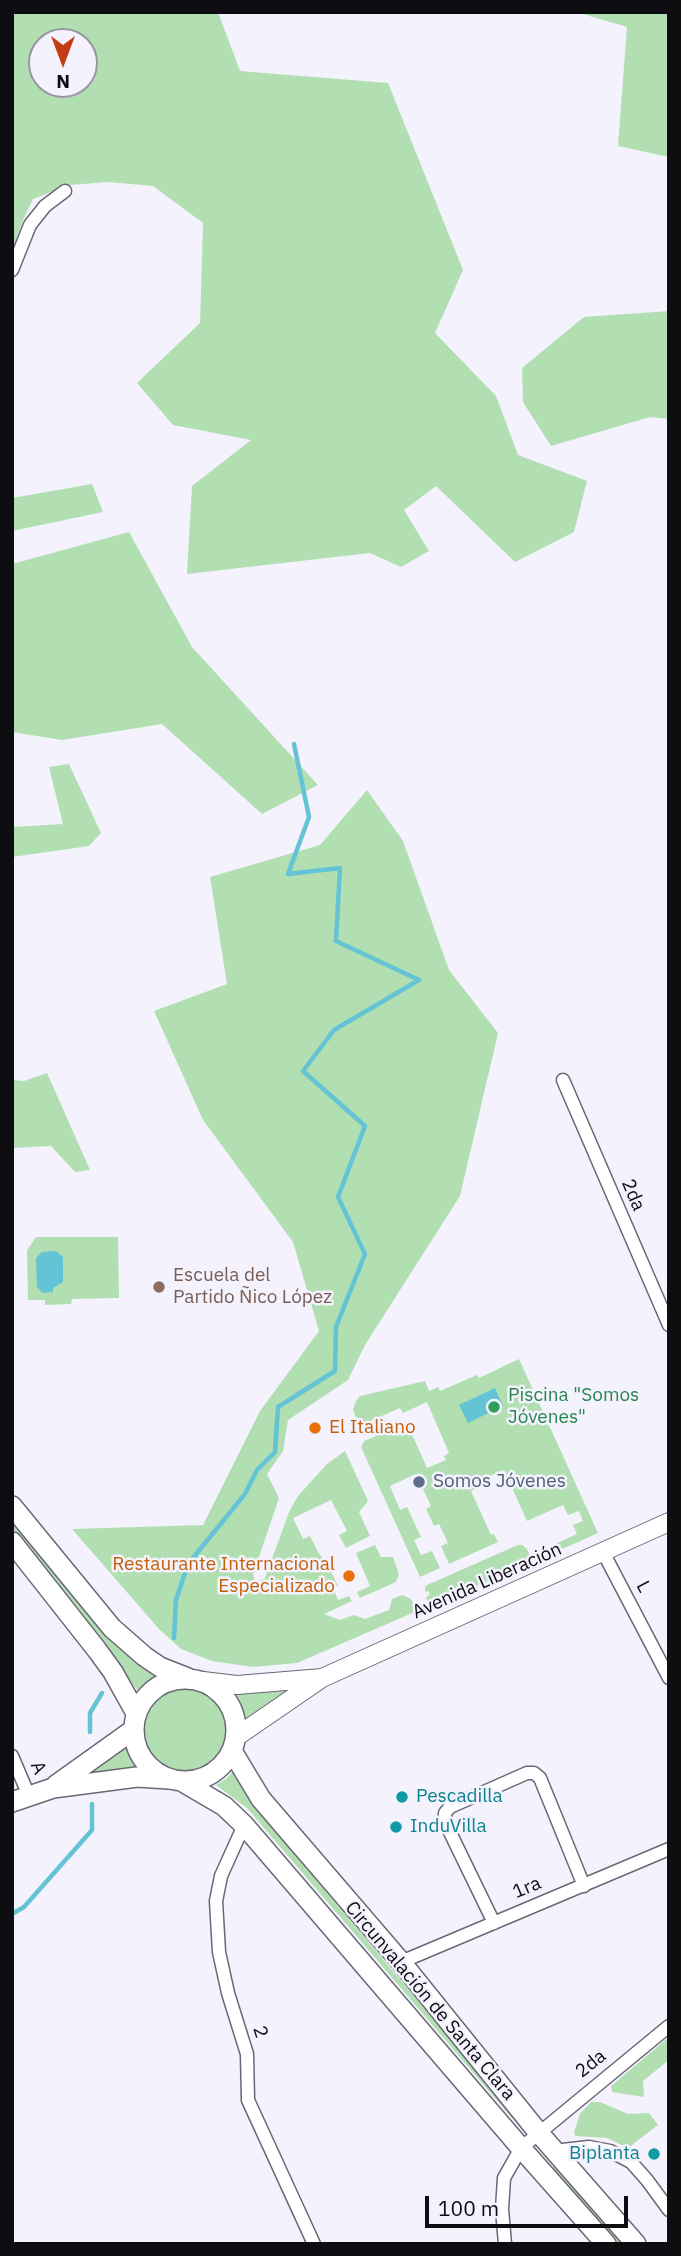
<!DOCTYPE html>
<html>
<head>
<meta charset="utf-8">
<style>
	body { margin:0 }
	#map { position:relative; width:681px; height:2256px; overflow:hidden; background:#f4f2fd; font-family:"IBM Plex Sans",sans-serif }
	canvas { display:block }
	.frame { position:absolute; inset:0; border:14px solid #0e0d12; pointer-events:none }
	.north { position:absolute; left:28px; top:28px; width:70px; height:70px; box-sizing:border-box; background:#f4f2fd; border:2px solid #98969f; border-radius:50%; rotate:180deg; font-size:19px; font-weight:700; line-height:28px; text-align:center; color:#0e0d12 }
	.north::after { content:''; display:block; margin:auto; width:24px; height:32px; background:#c43c13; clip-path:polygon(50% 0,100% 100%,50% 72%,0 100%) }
	.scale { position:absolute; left:425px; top:2196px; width:203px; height:32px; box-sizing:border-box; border:4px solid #0e0d12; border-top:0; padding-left:9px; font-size:21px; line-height:24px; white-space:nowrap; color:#0e0d12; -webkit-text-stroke:5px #f4f2fd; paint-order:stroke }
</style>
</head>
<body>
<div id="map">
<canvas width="681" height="2256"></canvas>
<div class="frame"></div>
<div class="north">N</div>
<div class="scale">100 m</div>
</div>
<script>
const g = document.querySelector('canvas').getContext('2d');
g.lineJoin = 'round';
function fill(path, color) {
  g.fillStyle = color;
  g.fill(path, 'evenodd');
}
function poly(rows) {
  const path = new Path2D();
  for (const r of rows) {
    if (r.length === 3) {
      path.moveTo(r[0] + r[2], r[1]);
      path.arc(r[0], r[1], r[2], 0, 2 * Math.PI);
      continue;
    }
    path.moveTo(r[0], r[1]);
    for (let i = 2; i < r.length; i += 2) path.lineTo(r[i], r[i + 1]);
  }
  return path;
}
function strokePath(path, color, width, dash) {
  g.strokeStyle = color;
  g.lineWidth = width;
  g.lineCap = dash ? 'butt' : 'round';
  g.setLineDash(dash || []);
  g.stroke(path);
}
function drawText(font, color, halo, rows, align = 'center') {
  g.font = font + ' "IBM Plex Sans",sans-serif';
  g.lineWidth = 5;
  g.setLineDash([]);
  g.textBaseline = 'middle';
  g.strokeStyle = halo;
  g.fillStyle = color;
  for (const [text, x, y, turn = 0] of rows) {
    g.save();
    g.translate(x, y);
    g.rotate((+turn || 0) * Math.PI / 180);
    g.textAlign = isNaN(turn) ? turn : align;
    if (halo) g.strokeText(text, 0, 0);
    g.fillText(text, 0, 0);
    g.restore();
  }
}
fill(poly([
	[12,12,218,12,240,71,388,83,463,270,435,333,496,396,518,455,587,481,574,532,515,562,436,486,404,510,429,551,401,567,370,553,187,574,192,486,251,440,173,425,137,383,200,323,203,223,153,186,108,182,70,185,33,199,23,220,12,251],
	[42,42,84,42,84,84,42,84],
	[576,12,669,12,669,157,618,146,627,27],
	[669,311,669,419,650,417,551,446,523,402,522,368,584,317],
	[92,484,103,512,12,531,12,498],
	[129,532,192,647,318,785,262,814,162,724,62,740,12,732,12,564],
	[69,764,101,833,89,846,12,857,12,827,63,824,49,767],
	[367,790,403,841,449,970,498,1033,460,1196,365,1345,348,1380,288,1420,283,1451,267,1474,279,1498,253,1575,256,1583,265,1578,289,1512,298,1496,327,1464,345,1451,368,1501,359,1512,370,1536,346,1548,339,1535,347,1531,331,1500,293,1518,303,1539,310,1536,318,1552,328,1566,338,1586,333,1588,338,1600,349,1596,352,1601,324,1614,340,1620,354,1615,365,1619,389,1610,392,1599,402,1595,411,1599,417,1611,297,1663,253,1667,212,1661,181,1649,159,1629,72,1529,203,1525,260,1411,319,1331,293,1242,203,1120,154,1011,227,984,210,877,320,845],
	[47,1073,90,1170,75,1172,51,1146,12,1148,12,1080,24,1081],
	[36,1237,118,1237,119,1298,72,1299,71,1304,45,1305,45,1300,28,1300,27,1250],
	[519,1359,598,1533,549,1555,546,1548,577,1534,573,1525,583,1521,579,1511,568,1515,563,1505,527,1521,504,1470,492,1475,486,1484,471,1491,491,1535,494,1534,498,1542,449,1564,441,1546,448,1543,439,1524,434,1526,426,1509,431,1506,416,1474,390,1486,400,1510,407,1507,421,1537,414,1540,421,1555,432,1551,440,1568,420,1577,361,1447,364,1441,407,1423,427,1468,446,1460,444,1456,449,1453,427,1402,403,1413,400,1408,359,1426,353,1410,356,1401,360,1396,425,1381,429,1391,438,1387,440,1391,477,1375,479,1378],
	[12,1517,156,1675,137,1690,100,1639,12,1527],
	[375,1545,381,1557,393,1557,399,1574,396,1582,360,1598,357,1592,370,1586,356,1553],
	[518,1545,522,1545,527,1549,532,1562,429,1606,426,1598,430,1594,428,1591,425,1592,425,1587,427,1585],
	[300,1686,249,1723,235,1692],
	[186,1730,42],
	[124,1741,137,1769,79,1776],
	[236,1768,252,1804,515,2116,515,2119,512,2118,247,1808,216,1785,226,1779],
	[669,2037,669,2060,643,2081,644,2097,612,2092,611,2086],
	[591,2102,600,2102,628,2114,649,2113,658,2125,628,2148,607,2138,575,2136,574,2132,580,2114],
	[554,2164,625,2244,617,2244,553,2169]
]), '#b1dfb1');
fill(poly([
	[56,1251,63,1257,63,1282,53,1288,53,1292,43,1293,37,1287,36,1258,42,1252],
	[495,1388,503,1406,468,1423,459,1405]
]), '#65c3d6');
strokePath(poly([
	[174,1638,176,1600,188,1564,245,1494,257,1470,275,1452,278,1407,335,1371,336,1327,365,1254,338,1197,365,1126,303,1071,334,1030,419,980,336,941,340,868,288,874,309,817,294,744],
	[90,1732,90,1713,102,1693],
	[12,1914,24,1907,92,1830,92,1804]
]), '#65c3d6', 4.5);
const minor = poly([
	[12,270,30,225,45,206,65,191],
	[563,1080,669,1325],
	[603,1552,669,1678],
	[12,1756,29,1796],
	[244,1825,221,1876,216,1901,219,1952,228,1993,247,2054,248,2100,314,2244],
	[494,1923,445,1822,445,1813,450,1807,527,1773,534,1773,540,1778,584,1886],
	[401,1962,669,1849],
	[554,2151,589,2147,610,2151,631,2162,647,2180,669,2210],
	[505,2244,502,2209,504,2178,521,2148,669,2026]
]);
const secondary = poly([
	[203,1681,237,1685,322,1678],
	[236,1737,322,1678,669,1522]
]);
const primary = poly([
	[56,1785,133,1730],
	[12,1802,53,1788,137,1777,169,1779]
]);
const trunk = poly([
	[12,1506,112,1628,144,1656,160,1667,188,1678],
	[12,1542,97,1650,113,1672,136,1713],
	[185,1730,51],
	[232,1751,261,1799,401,1962,538,2132,636,2244],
	[183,1782,224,1806,244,1825,521,2148,606,2244]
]);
strokePath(minor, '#6b6776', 15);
strokePath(secondary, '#6b6776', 20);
strokePath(primary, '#6b6776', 22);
strokePath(trunk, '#6b6776', 22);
strokePath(minor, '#fff', 12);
strokePath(secondary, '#fff', 18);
strokePath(primary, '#fff', 19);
strokePath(trunk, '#fff', 19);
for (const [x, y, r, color] of [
	[159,1287,7,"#8d6e63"],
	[494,1407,7,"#2e9e5b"],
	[315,1428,7,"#e8710a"],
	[419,1482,7,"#5c6f8a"],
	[349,1576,7,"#e8710a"],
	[402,1797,7,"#0f9aa8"],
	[396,1827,7,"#0f9aa8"],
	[654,2154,7,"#0f9aa8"]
]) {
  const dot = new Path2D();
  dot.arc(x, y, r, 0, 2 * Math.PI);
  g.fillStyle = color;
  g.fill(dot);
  strokePath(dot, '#f4f2fd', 2.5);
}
drawText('19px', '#0e0d12', '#f4f2fd', [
	["2da",633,1195,67],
	["Avenida Liberación",487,1581,-24],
	["L",643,1587,62],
	["A",38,1768,67],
	["1ra",527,1888,-23],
	["Circunvalación de Santa Clara",430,2001,50],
	["2",260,2032,72],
	["2da",591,2064,-39]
]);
drawText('19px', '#785e54', '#f4f2fd', [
	["Escuela del",173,1276],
	["Partido Ñico López",173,1298]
], 'left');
drawText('19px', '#27864d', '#f4f2fd', [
	["Piscina \"Somos",508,1396],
	["Jóvenes\"",508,1418]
], 'left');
drawText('19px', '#c56008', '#f4f2fd', [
	["El Italiano",329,1428],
	["Restaurante Internacional",335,1565,"right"],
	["Especializado",335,1587,"right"]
], 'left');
drawText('19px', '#4e5e75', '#f4f2fd', [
	["Somos Jóvenes",433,1482]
], 'left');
drawText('19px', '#0d838f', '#f4f2fd', [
	["Pescadilla",416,1797],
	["InduVilla",410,1827],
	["Biplanta",640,2154,"right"]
], 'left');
</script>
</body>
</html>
